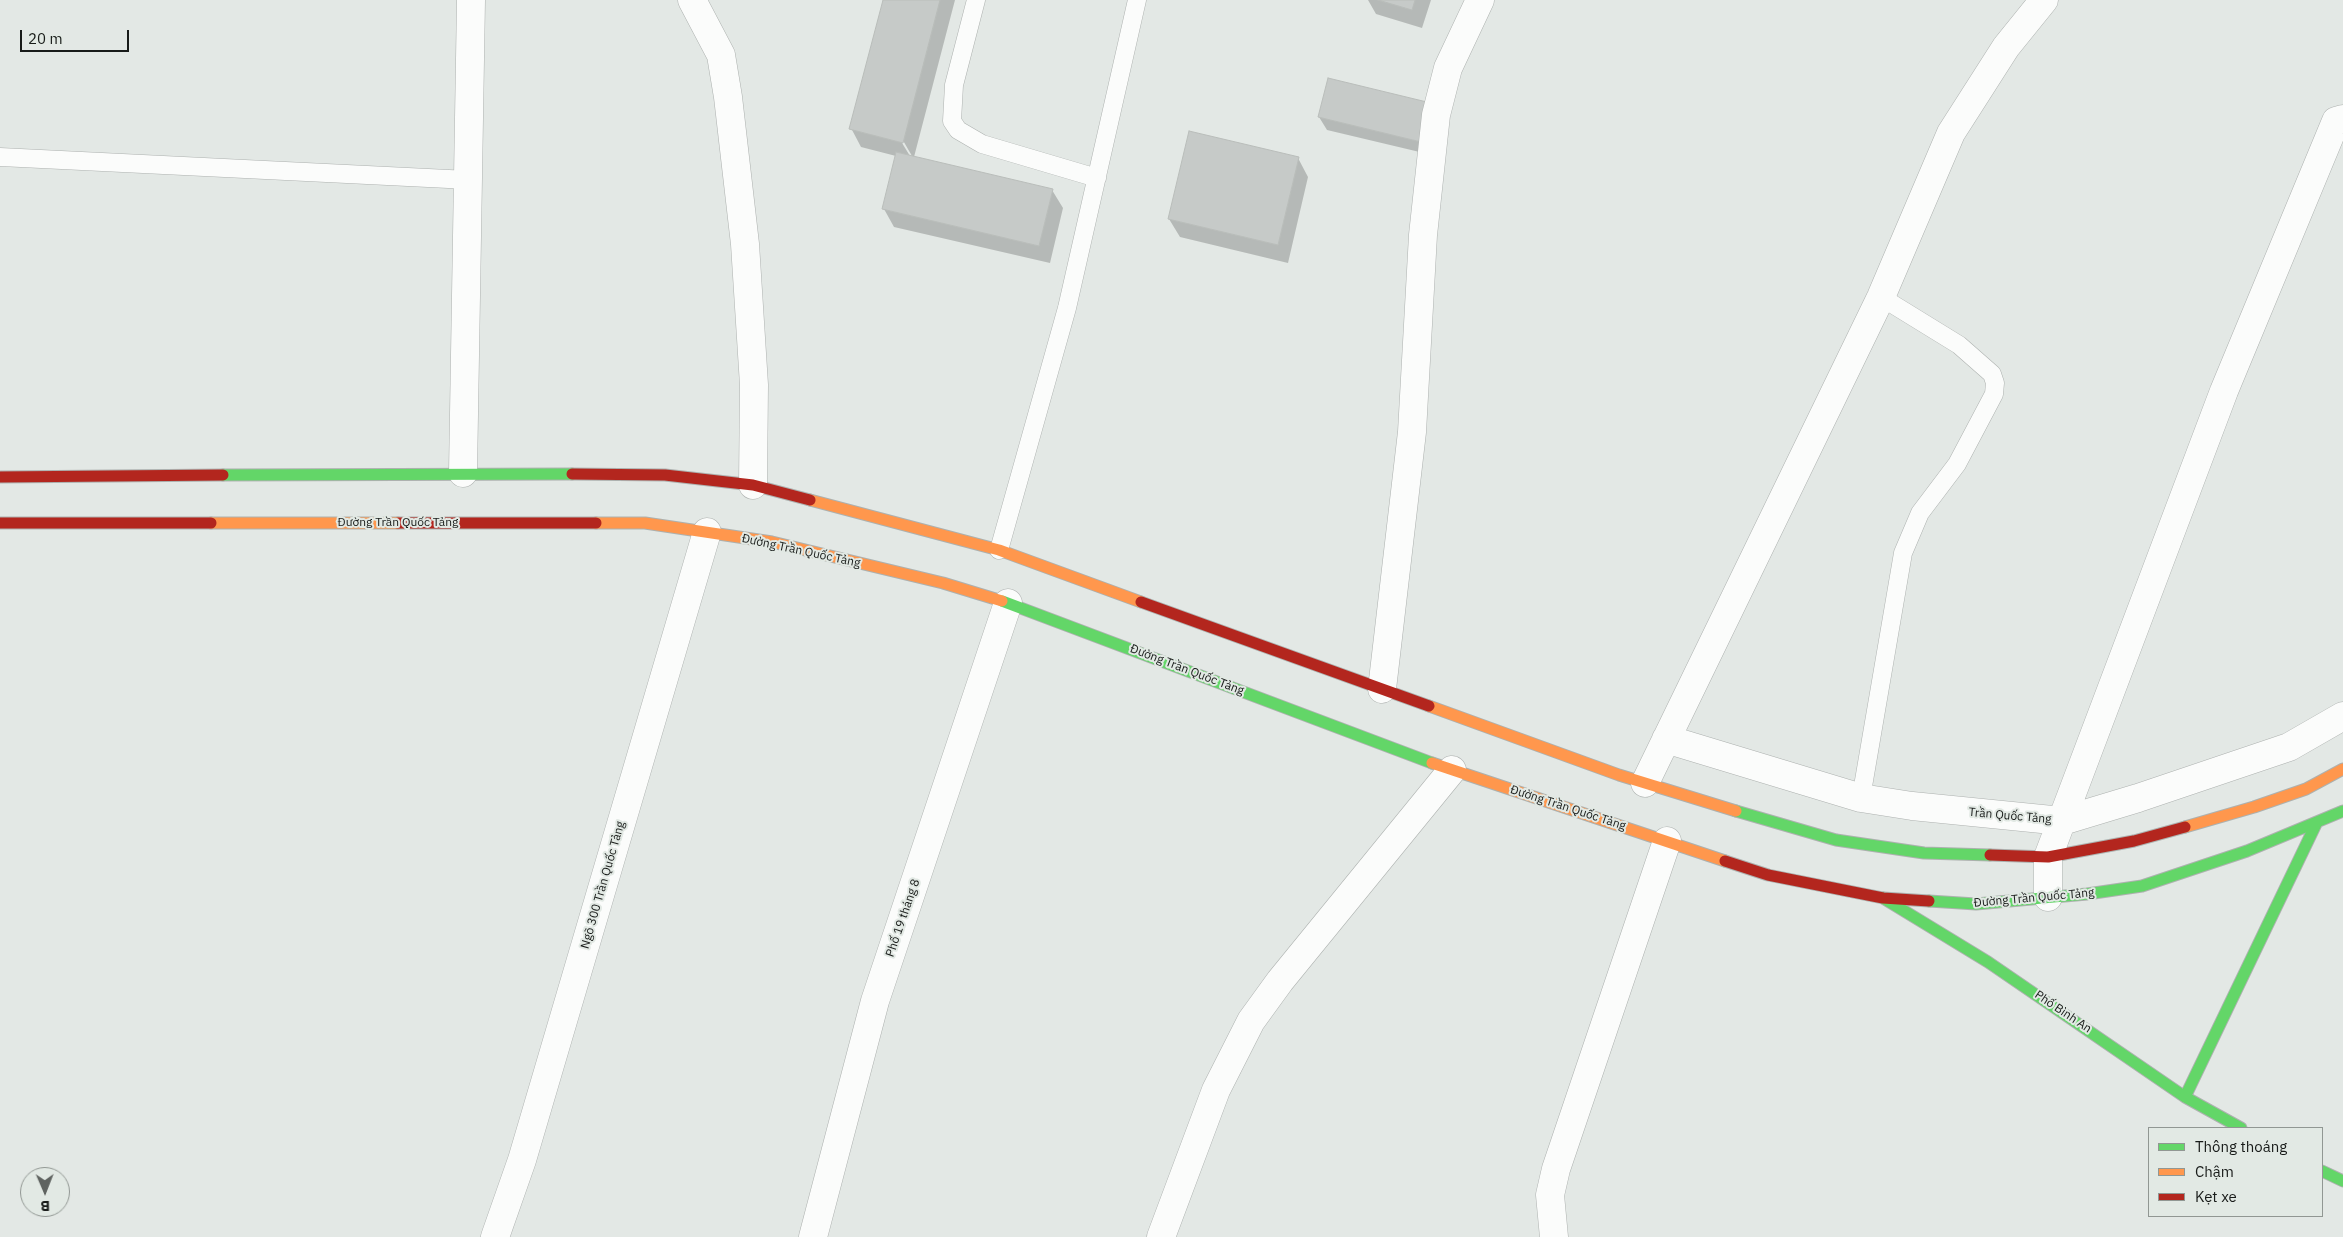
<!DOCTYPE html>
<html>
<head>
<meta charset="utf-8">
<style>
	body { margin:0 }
	#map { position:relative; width:2343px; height:1237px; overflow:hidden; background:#e3e8e5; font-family:"IBM Plex Sans",sans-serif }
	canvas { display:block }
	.legend { position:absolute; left:2148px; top:1127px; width:175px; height:90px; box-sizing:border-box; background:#e2e9e4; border:1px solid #919793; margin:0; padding:6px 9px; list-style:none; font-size:15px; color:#181b19 }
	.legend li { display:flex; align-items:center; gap:10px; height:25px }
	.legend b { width:25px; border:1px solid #919793 }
	.north { position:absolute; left:20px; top:1167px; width:50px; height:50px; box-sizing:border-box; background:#e2e9e4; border:1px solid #919793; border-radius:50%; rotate:179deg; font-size:14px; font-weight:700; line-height:20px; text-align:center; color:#181b19 }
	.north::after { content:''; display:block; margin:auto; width:18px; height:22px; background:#5f6360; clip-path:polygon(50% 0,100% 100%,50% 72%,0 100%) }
	.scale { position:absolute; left:20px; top:30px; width:109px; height:22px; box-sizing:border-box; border:2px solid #181b19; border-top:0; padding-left:6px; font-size:15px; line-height:18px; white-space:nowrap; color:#181b19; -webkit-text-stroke:4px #e2e9e4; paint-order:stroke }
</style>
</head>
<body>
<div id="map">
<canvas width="2343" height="1237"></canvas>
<ul class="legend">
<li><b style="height:6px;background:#63d668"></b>Thông thoáng</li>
<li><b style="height:6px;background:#ff974d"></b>Chậm</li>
<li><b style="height:6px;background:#b3261e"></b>Kẹt xe</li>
</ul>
<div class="north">B</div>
<div class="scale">20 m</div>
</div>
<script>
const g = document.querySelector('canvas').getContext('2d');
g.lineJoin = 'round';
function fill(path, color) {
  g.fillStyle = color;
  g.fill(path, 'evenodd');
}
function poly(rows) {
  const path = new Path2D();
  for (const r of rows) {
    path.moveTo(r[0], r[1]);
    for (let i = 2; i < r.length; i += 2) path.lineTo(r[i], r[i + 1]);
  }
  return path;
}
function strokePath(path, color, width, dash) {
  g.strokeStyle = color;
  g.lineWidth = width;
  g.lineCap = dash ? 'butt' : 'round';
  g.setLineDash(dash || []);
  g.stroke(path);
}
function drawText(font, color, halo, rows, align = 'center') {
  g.font = font + ' "IBM Plex Sans",sans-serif';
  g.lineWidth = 4;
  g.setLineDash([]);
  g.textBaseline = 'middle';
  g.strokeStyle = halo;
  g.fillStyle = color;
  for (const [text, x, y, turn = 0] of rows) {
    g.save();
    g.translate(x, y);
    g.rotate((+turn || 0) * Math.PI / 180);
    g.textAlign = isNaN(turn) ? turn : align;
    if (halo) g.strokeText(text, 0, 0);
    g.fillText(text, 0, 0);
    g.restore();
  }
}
fill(poly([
	[884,0,955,0,914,157,1052,190,1063,208,1050,263,894,227,884,209,896,156,861,147,851,128],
	[901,137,912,156,910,156,899,138],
	[1368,0,1431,0,1422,28,1376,14],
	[1430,104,1428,154,1327,130,1319,117],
	[1298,158,1308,177,1288,263,1180,237,1169,219]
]), '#0003');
const building = poly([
	[883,0,940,0,903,143,849,129,883,0],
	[1378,0,1415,0,1412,10,1378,0],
	[1328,78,1431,103,1421,142,1318,117,1328,78],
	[1189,131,1299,157,1278,245,1168,219,1189,131],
	[896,152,1053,189,1039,246,882,209,896,152]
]);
fill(building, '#c6cac8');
strokePath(building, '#b9bdba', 1);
const lane = poly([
	[976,0,954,85,952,121,958,130,982,144,1097,178],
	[0,157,469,180],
	[999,550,1067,308,1137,0],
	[1861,798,1903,553,1920,513,1957,464,1994,394,1995,383,1992,374,1959,345,1881,297]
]);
const street = poly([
	[692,0,721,55,728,97,745,244,754,385,753,485],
	[463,473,471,0],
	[1382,689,1412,432,1423,235,1436,115,1448,68,1480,0],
	[1666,739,1861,798,1912,806,2062,821,2138,798,2289,747,2343,716],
	[1645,783,1881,297,1951,133,2006,47,2044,0],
	[2048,897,2048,857,2224,391,2336,121,2343,119],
	[495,1237,522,1160,707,532],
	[813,1237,875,1001,1008,603],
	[1161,1237,1216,1090,1251,1021,1280,981,1452,770],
	[1554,1237,1550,1195,1556,1169,1667,841]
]);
const fast = poly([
	[223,475,572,474],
	[1002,601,1432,763],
	[1736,811,1836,840,1924,853,1990,855],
	[1883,898,1988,962,2185,1097,2241,1128],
	[1929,901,1976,904,2087,894,2142,886,2247,851,2343,811],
	[2185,1097,2317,822],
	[2322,1171,2343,1181]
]);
const slow = poly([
	[810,500,999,550,1141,602],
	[211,523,398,523],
	[596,523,645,523,772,542,943,583,1002,601],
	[1429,706,1619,775,1736,811],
	[1432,763,1725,861],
	[2185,827,2254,807,2306,789,2343,769]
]);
const jam = poly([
	[572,474,665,475,753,485,810,500],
	[0,477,223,475],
	[0,523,211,523],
	[398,523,596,523],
	[1141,602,1429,706],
	[1990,855,2048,857,2134,841,2185,827],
	[1725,861,1768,875,1883,898,1929,901]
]);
strokePath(lane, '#adb1af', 19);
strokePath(street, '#adb1af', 29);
strokePath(fast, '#adb1af', 13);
strokePath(slow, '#adb1af', 13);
strokePath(jam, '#adb1af', 13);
strokePath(lane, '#fbfcfb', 18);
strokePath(street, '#fbfcfb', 28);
strokePath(fast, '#63d668', 11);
strokePath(slow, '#ff974d', 11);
strokePath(jam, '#b3261e', 11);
drawText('12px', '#181b19', '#e2e9e4', [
	["Đường Trần Quốc Tảng",398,523],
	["Đường Trần Quốc Tảng",801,551,12],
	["Đường Trần Quốc Tảng",1187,670,21],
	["Đường Trần Quốc Tảng",1568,808,18],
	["Trần Quốc Tảng",2010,816,5],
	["Ngõ 300 Trần Quốc Tảng",603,885,-74],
	["Đường Trần Quốc Tảng",2034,898,-5],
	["Phố 19 tháng 8",903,918,-71],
	["Phố Bình An",2063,1012,34]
]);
</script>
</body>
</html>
